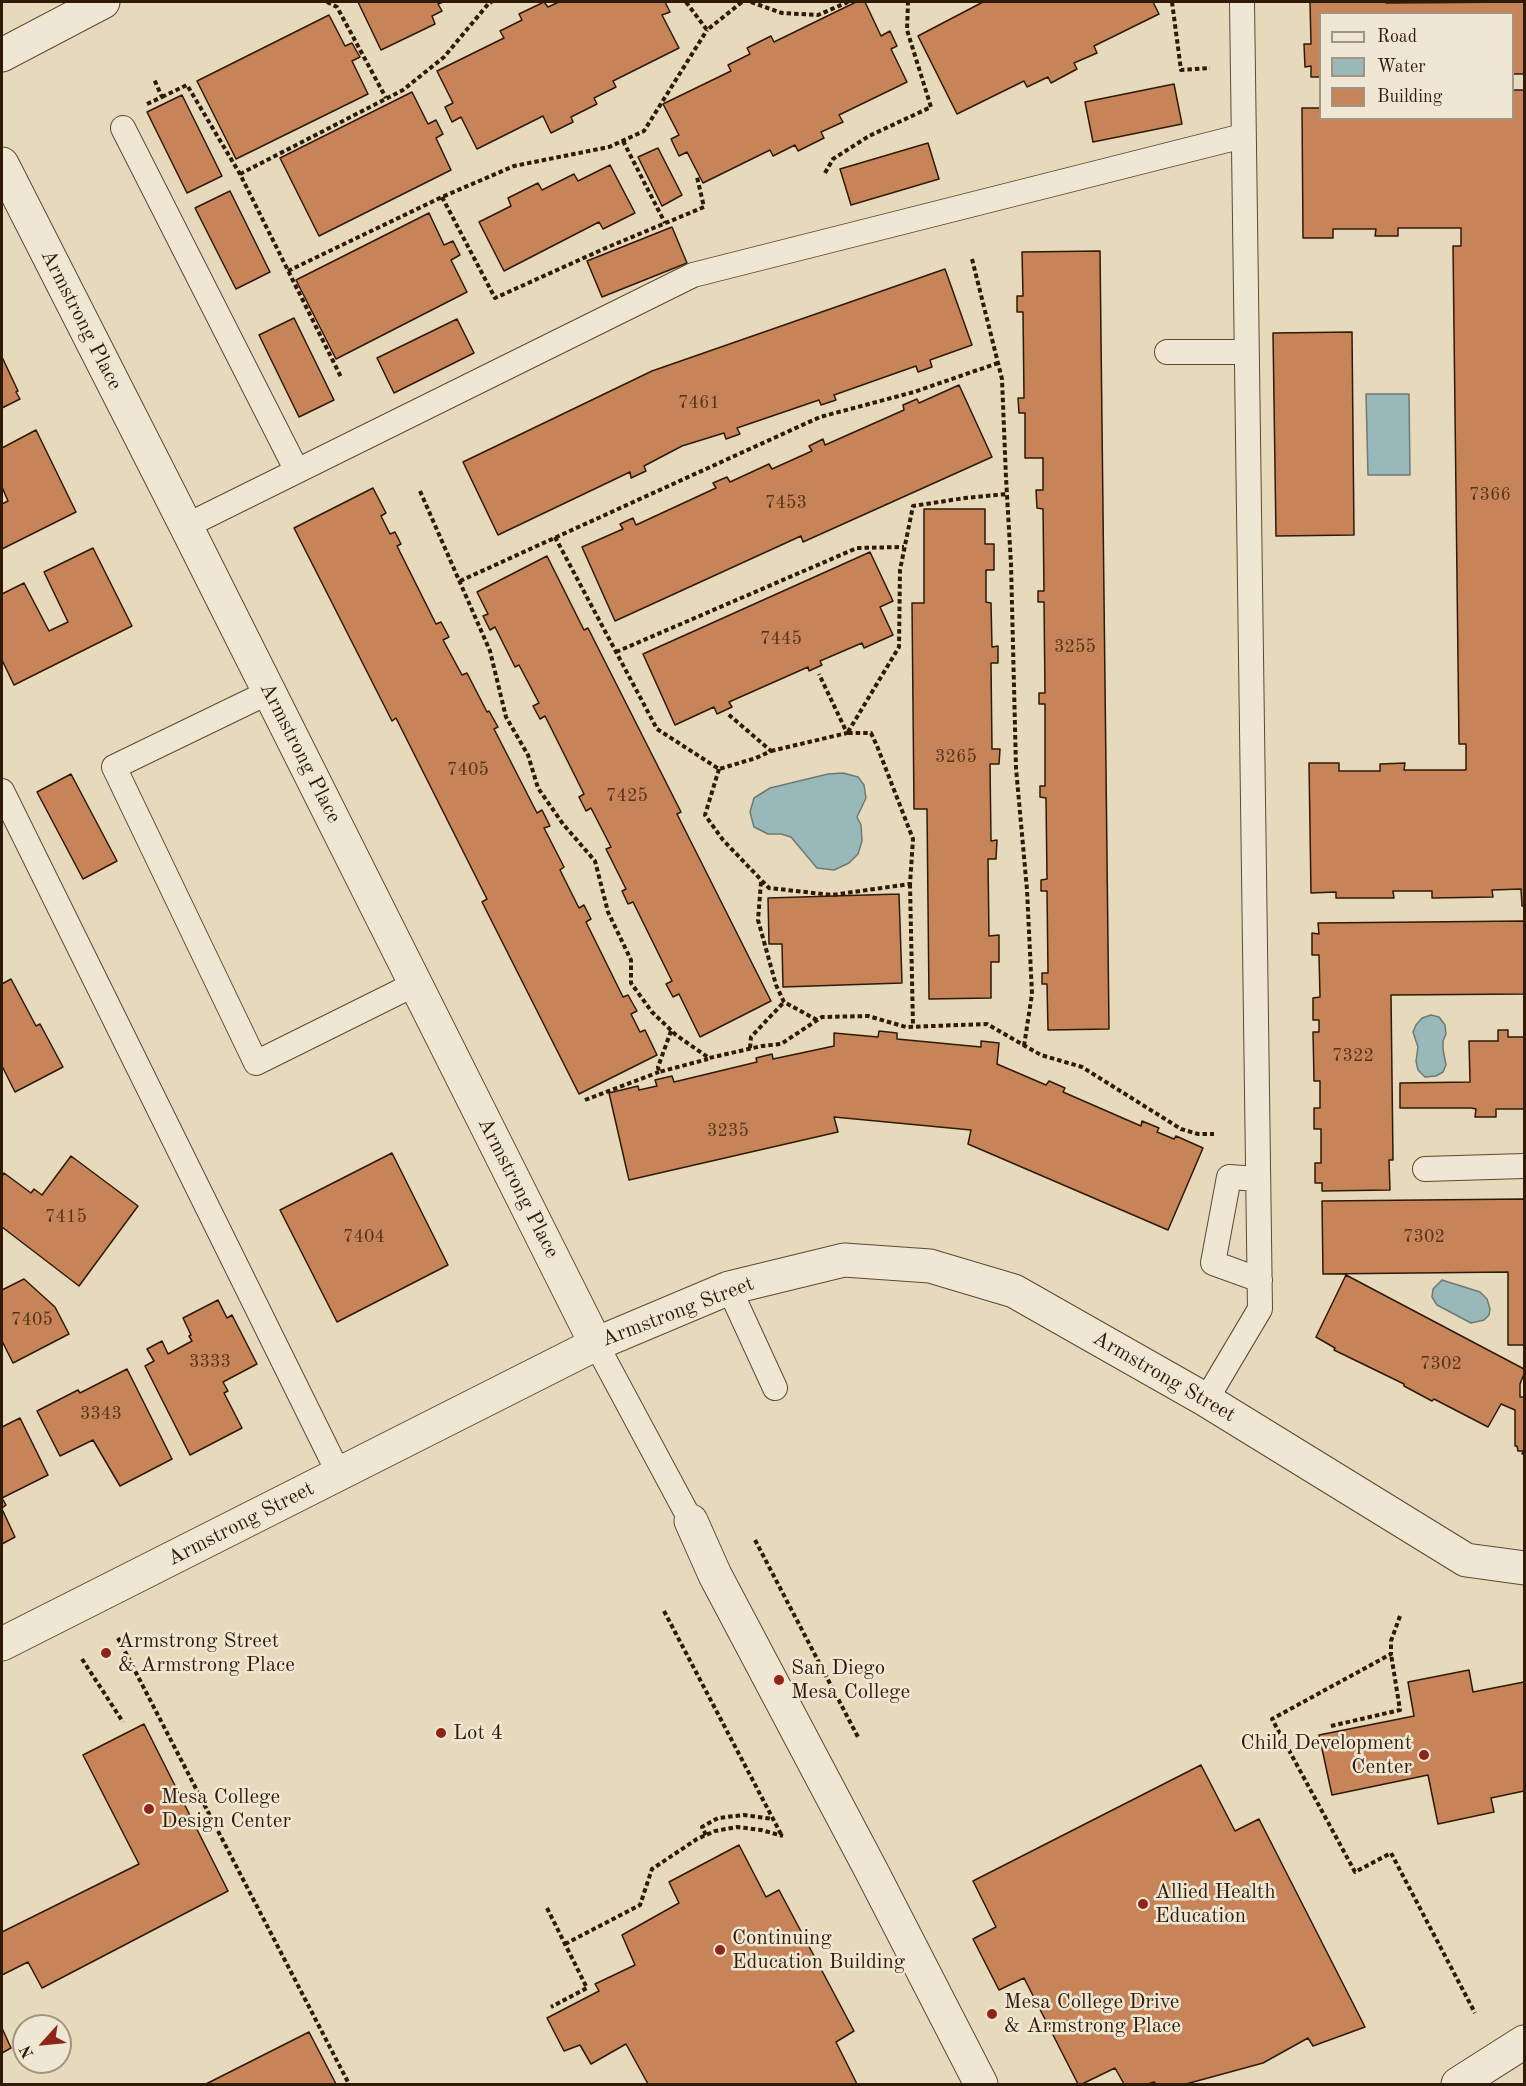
<!DOCTYPE html>
<html>
<head>
<meta charset="utf-8">
<style>
	body { margin:0 }
	#map { position:relative; width:1526px; height:2086px; overflow:hidden; background:#e7d9bc; font-family:"Old Standard TT",serif }
	canvas { display:block }
	.frame { position:absolute; inset:0; border:3px solid #2f1a07; pointer-events:none }
	.legend { position:absolute; left:1319px; top:12px; width:195px; height:108px; box-sizing:border-box; background:#efe6d3; border:2px solid #a29481; margin:0; padding:8px 10px; list-style:none; font-size:18px; color:#2f1a07 }
	.legend li { display:flex; align-items:center; gap:12px; height:30px }
	.legend b { width:30px; border:2px solid #a29481 }
	.north { position:absolute; left:12px; top:2014px; width:60px; height:60px; box-sizing:border-box; background:#efe6d3; border:2px solid #a29481; border-radius:50%; rotate:243deg; font-size:16px; font-weight:700; line-height:24px; text-align:center; color:#2f1a07 }
	.north::after { content:''; display:block; margin:auto; width:21px; height:27px; background:#8f2418; clip-path:polygon(50% 0,100% 100%,50% 72%,0 100%) }
</style>
</head>
<body>
<div id="map">
<canvas width="1526" height="2086"></canvas>
<div class="frame"></div>
<ul class="legend">
<li><b style="height:8px;background:#efe6d3"></b>Road</li>
<li><b style="height:16px;background:#99b8b9"></b>Water</li>
<li><b style="height:16px;background:#c78458"></b>Building</li>
</ul>
<div class="north">N</div>
</div>
<script>
const g = document.querySelector('canvas').getContext('2d');
g.lineJoin = 'round';
function fill(path, color) {
  g.fillStyle = color;
  g.fill(path, 'evenodd');
}
function poly(rows) {
  const path = new Path2D();
  for (const r of rows) {
    path.moveTo(r[0], r[1]);
    for (let i = 2; i < r.length; i += 2) path.lineTo(r[i], r[i + 1]);
  }
  return path;
}
function strokePath(path, color, width, dash) {
  g.strokeStyle = color;
  g.lineWidth = width;
  g.lineCap = dash ? 'butt' : 'round';
  g.setLineDash(dash || []);
  g.stroke(path);
}
function drawText(font, color, halo, rows, align = 'center') {
  g.font = font + ' "Old Standard TT",serif';
  g.lineWidth = 5;
  g.setLineDash([]);
  g.textBaseline = 'middle';
  g.strokeStyle = halo;
  g.fillStyle = color;
  for (const [text, x, y, turn = 0] of rows) {
    g.save();
    g.translate(x, y);
    g.rotate((+turn || 0) * Math.PI / 180);
    g.textAlign = isNaN(turn) ? turn : align;
    if (halo) g.strokeText(text, 0, 0);
    g.fillText(text, 0, 0);
    g.restore();
  }
}
const water = poly([
	[1366,394,1409,394,1410,475,1368,475,1366,394],
	[843,773,858,777,864,785,866,798,857,817,861,825,862,841,858,854,849,863,834,870,817,868,791,837,781,834,768,834,754,827,750,812,754,798,770,788,828,774,843,773],
	[1431,1015,1439,1017,1445,1025,1446,1034,1443,1041,1443,1049,1446,1065,1443,1072,1436,1076,1425,1077,1418,1070,1416,1061,1418,1047,1413,1032,1416,1025,1422,1018,1431,1015],
	[1442,1280,1480,1292,1487,1299,1490,1309,1489,1315,1484,1320,1471,1323,1437,1305,1432,1297,1433,1289,1442,1280]
]);
fill(water, '#99b8b9');
strokePath(water, '#6f7972', 1.5);
const building = poly([
	[358,2,443,2,438,4,442,11,432,16,435,24,381,50,358,2],
	[544,2,548,7,559,2,665,2,670,12,662,15,679,48,613,81,616,87,594,98,597,104,571,117,573,122,551,133,543,116,477,149,461,117,452,122,445,107,453,103,437,71,504,38,500,31,522,20,519,14,544,2],
	[856,2,865,2,881,36,890,31,897,46,891,49,907,82,839,115,843,122,821,132,824,138,798,151,795,145,773,156,770,150,703,183,687,152,679,156,671,139,679,135,663,104,731,71,728,65,750,54,747,48,771,36,774,42,856,2],
	[983,2,1153,2,1159,14,1094,46,1097,53,1074,63,1077,69,1051,83,1048,77,1027,87,1024,81,957,114,918,36,983,2],
	[1310,2,1386,2,1386,3,1524,2,1524,74,1512,74,1512,14,1320,14,1320,77,1311,77,1311,66,1305,67,1304,44,1311,44,1310,2],
	[329,15,345,46,352,43,360,57,352,61,368,94,236,159,197,81,329,15],
	[1174,84,1182,124,1093,142,1085,102,1174,84],
	[1513,90,1524,90,1524,906,1522,906,1521,889,1492,890,1493,897,1432,898,1432,891,1393,891,1394,898,1336,898,1336,892,1311,893,1309,763,1339,763,1339,771,1380,771,1380,764,1405,763,1404,770,1466,770,1466,744,1459,744,1453,246,1461,246,1461,228,1398,228,1398,236,1375,236,1376,229,1333,229,1333,238,1303,238,1302,108,1320,108,1320,118,1512,118,1513,90],
	[412,92,428,124,436,120,443,134,436,138,451,170,319,236,280,158,412,92],
	[182,95,222,176,187,193,147,112,182,95],
	[928,143,939,179,851,205,840,169,928,143],
	[658,148,682,195,662,206,638,157,658,148],
	[610,165,635,213,603,229,599,222,504,271,479,222,511,206,508,198,538,183,542,190,574,174,578,181,610,165],
	[230,191,270,272,236,289,195,208,230,191],
	[429,213,444,245,453,241,460,255,451,260,467,292,336,359,296,280,429,213],
	[672,227,687,263,602,297,587,261,672,227],
	[1100,251,1109,1029,1048,1030,1047,984,1042,984,1042,973,1048,973,1047,891,1041,891,1041,880,1047,879,1046,798,1040,797,1040,786,1045,786,1045,704,1039,704,1039,693,1045,693,1044,602,1038,602,1038,591,1044,591,1043,509,1037,508,1036,490,1043,490,1043,458,1025,458,1025,413,1019,413,1018,398,1024,398,1023,312,1017,312,1017,296,1023,296,1022,252,1100,251],
	[945,269,972,345,930,360,932,367,918,372,916,366,834,395,836,400,821,405,819,400,737,428,740,434,726,439,724,433,682,446,644,466,646,471,631,478,630,472,498,535,463,462,652,371,945,269],
	[294,318,334,400,299,417,259,335,294,318],
	[457,319,474,353,394,393,377,358,457,319],
	[1352,332,1354,535,1276,536,1273,333,1352,332],
	[2,357,18,391,16,392,20,399,2,408,2,357],
	[959,385,992,457,803,542,801,536,615,621,582,547,623,529,620,524,633,518,636,525,716,488,713,483,727,477,730,482,769,464,772,469,812,451,809,446,823,439,825,445,904,410,903,405,917,399,919,403,959,385],
	[36,430,76,512,2,549,2,504,8,501,2,487,2,448,36,430],
	[373,488,386,513,381,516,390,534,395,532,401,544,397,546,436,624,441,622,449,637,443,640,462,675,467,673,487,712,489,711,498,727,494,729,537,813,542,810,550,826,544,828,564,867,560,870,579,908,584,905,591,919,586,922,623,997,628,995,637,1011,631,1014,640,1032,645,1030,657,1055,579,1094,482,902,487,899,396,718,392,721,294,528,373,488],
	[924,509,985,509,985,544,994,544,994,570,986,570,986,602,991,603,992,647,998,646,998,663,991,663,992,749,1000,749,999,764,990,764,991,841,997,840,996,859,988,859,989,936,999,935,999,962,991,962,991,998,929,999,927,809,914,809,912,603,924,603,924,509],
	[93,548,132,626,14,685,2,660,2,594,24,583,49,631,68,622,44,572,93,548],
	[870,552,893,601,880,607,893,635,864,648,862,643,820,661,822,665,809,671,808,667,729,702,732,707,717,714,714,707,675,725,643,654,870,552],
	[547,556,584,630,588,628,681,812,677,814,771,1001,700,1037,679,994,673,997,666,984,672,981,633,902,628,904,622,891,626,889,606,849,611,847,591,808,586,811,579,797,584,794,545,716,540,719,533,706,539,703,519,665,515,667,495,627,490,630,483,616,488,614,477,592,547,556],
	[71,774,117,861,83,879,37,792,71,774],
	[899,894,902,983,783,987,782,944,769,944,768,898,899,894],
	[1524,921,1524,994,1391,995,1393,1160,1389,1160,1390,1190,1322,1191,1322,1183,1315,1183,1315,1163,1321,1163,1321,1129,1314,1129,1314,1108,1320,1108,1320,1081,1314,1081,1313,1032,1319,1032,1319,1020,1313,1020,1313,998,1320,997,1319,955,1312,955,1312,933,1319,934,1318,923,1524,921],
	[11,979,36,1026,40,1024,63,1067,15,1092,2,1066,2,984,11,979],
	[1498,1030,1508,1030,1508,1037,1524,1037,1524,1109,1496,1109,1496,1117,1475,1117,1476,1109,1471,1108,1400,1108,1400,1083,1470,1082,1469,1041,1498,1041,1498,1030],
	[879,1031,897,1033,897,1039,981,1047,981,1041,999,1043,997,1064,1046,1085,1049,1081,1065,1088,1063,1092,1141,1126,1142,1121,1159,1128,1157,1132,1174,1139,1176,1136,1203,1148,1168,1230,968,1144,971,1130,834,1117,838,1132,629,1180,609,1093,638,1086,639,1090,657,1086,655,1080,672,1076,674,1082,757,1062,756,1058,772,1054,773,1059,834,1046,834,1033,878,1037,879,1031],
	[392,1153,448,1265,337,1322,280,1210,392,1153],
	[71,1156,138,1206,79,1286,2,1227,2,1176,4,1173,31,1193,34,1189,42,1195,71,1156],
	[1524,1199,1524,1345,1508,1345,1508,1272,1323,1274,1322,1201,1524,1199],
	[1346,1275,1524,1369,1524,1374,1520,1384,1520,1397,1524,1397,1524,1454,1522,1454,1523,1451,1518,1451,1517,1446,1515,1446,1515,1410,1501,1404,1488,1427,1434,1399,1432,1401,1404,1386,1404,1384,1334,1350,1335,1348,1316,1337,1346,1275],
	[24,1279,55,1307,69,1334,13,1363,2,1341,2,1290,24,1279],
	[218,1300,227,1318,232,1315,257,1364,223,1382,228,1391,224,1393,242,1428,190,1455,145,1366,154,1361,147,1349,162,1341,168,1354,192,1341,189,1336,191,1335,183,1318,218,1300],
	[127,1369,172,1459,120,1486,93,1440,60,1456,37,1411,78,1390,80,1393,127,1369],
	[20,1418,48,1475,2,1498,6,1505,2,1508,2,1427,20,1418],
	[2,1509,15,1537,2,1544,2,1509],
	[1469,1670,1473,1692,1524,1682,1524,1791,1491,1798,1494,1812,1438,1824,1428,1775,1332,1795,1319,1735,1414,1716,1408,1682,1469,1670],
	[144,1724,228,1891,42,1988,28,1962,2,1975,2,1932,139,1864,83,1755,144,1724],
	[1201,1765,1235,1831,1259,1819,1365,2027,1313,2046,1308,2038,1263,2063,1186,2084,1156,2084,1154,2082,1148,2084,1124,2084,1115,2068,1082,2084,1078,2084,1024,1978,999,1990,973,1939,996,1927,973,1881,1201,1765],
	[739,1845,766,1897,779,1890,854,2031,836,2042,857,2084,648,2084,626,2044,591,2064,580,2045,564,2051,547,2018,599,1991,595,1984,635,1965,622,1935,679,1903,669,1882,739,1845],
	[2,2028,11,2048,2,2053,2,2028],
	[309,2032,336,2084,206,2084,309,2032]
]);
fill(building, '#c78458');
strokePath(building, '#2f1a07', 1.5);
const service = poly([
	[123,128,297,471],
	[1167,352,1246,352],
	[186,526,693,275,1243,136],
	[269,692,114,767,256,1063,415,984],
	[2,791,339,1474],
	[1425,1169,1524,1166],
	[1258,1179,1229,1177,1213,1263,1260,1280],
	[729,1288,775,1388],
	[596,1344,691,1521],
	[1206,1400,1260,1309,1242,2]
]);
const minor = poly([
	[2,164,186,526,596,1344],
	[691,1521,715,1575,871,1870,981,2084]
]);
const tertiary = poly([
	[2,55,103,2],
	[2,1644,596,1344,729,1288,844,1260,930,1266,1014,1291,1206,1400,1466,1560,1524,1568],
	[1458,2084,1524,2042]
]);
strokePath(service, '#5d4a34', 26);
strokePath(minor, '#5d4a34', 35);
strokePath(tertiary, '#5d4a34', 35);
strokePath(poly([
	[327,2,337,7,386,98],
	[686,2,707,30,742,2],
	[751,2,782,13,818,15,848,2],
	[1172,2,1181,70,1210,68],
	[162,97,187,85,240,174,341,377],
	[147,104,162,97,154,79],
	[623,141,665,223],
	[825,173,833,159,869,136,931,107,907,30,908,2],
	[240,174,403,90,444,57,489,3,492,2],
	[442,197,495,298,608,247,704,207,697,177],
	[972,259,1002,379,1006,478,1011,564,1016,768,1027,890,1032,994,1024,1046],
	[288,271,442,197,514,166,609,147,644,131,707,30],
	[420,491,490,651,506,717,528,755,538,788,563,824,595,861,608,912,631,960,631,983,652,1012,676,1035,709,1058,762,1046,781,1044,822,1017,868,1016,906,1027,987,1024,1041,1055,1082,1067,1181,1129,1198,1134,1214,1134],
	[555,537,657,729,719,769,756,758,771,751,728,714],
	[460,581,820,417,914,392,998,363],
	[616,652,857,548,904,547],
	[848,732,899,647,900,570,913,506,965,498,1007,494],
	[771,751,847,733,819,674],
	[719,769,705,815,723,840,769,888,832,895,910,884,913,839,877,746,871,733,847,733],
	[761,882,758,920,776,985,784,1002,817,1020],
	[910,884,913,1026],
	[671,1031,658,1067,659,1072,708,1059],
	[750,1048,751,1037,784,1002],
	[585,1100,659,1072],
	[755,1540,859,1739],
	[664,1611,782,1836],
	[1400,1616,1391,1641,1391,1654,1272,1719,1355,1872,1391,1853,1475,2013],
	[118,1638,349,2084],
	[82,1659,123,1722],
	[1331,1726,1400,1710,1391,1654],
	[706,1835,702,1827,718,1818,744,1815,773,1819],
	[547,1908,587,1988,551,2007],
	[565,1944,640,1905,652,1869,697,1839,715,1831,737,1827,761,1830,783,1836]
]), '#2f1a07', 4, [4.5, 3]);
strokePath(service, '#efe6d3', 24);
strokePath(minor, '#efe6d3', 33);
strokePath(tertiary, '#efe6d3', 33);
for (const [x, y, r, color] of [
	[106,1653,6,"#8f2418"],
	[779,1680,6,"#8f2418"],
	[441,1733,6,"#8f2418"],
	[1424,1755,6,"#8f2418"],
	[149,1809,6,"#8f2418"],
	[1143,1904,6,"#8f2418"],
	[720,1950,6,"#8f2418"],
	[992,2014,6,"#8f2418"]
]) {
  const dot = new Path2D();
  dot.arc(x, y, r, 0, 2 * Math.PI);
  g.fillStyle = color;
  g.fill(dot);
  strokePath(dot, '#efe6d3', 2);
}
drawText('18px', '#55341b', null, [
	["7461",699,403],
	["7366",1490,495],
	["7453",786,503],
	["7445",781,639],
	["3255",1075,647],
	["3265",956,757],
	["7405",468,770],
	["7425",627,796],
	["7322",1353,1056],
	["3235",728,1131],
	["7415",66,1217],
	["7404",364,1237],
	["7302",1424,1237],
	["7405",32,1320],
	["3333",210,1362],
	["7302",1441,1364],
	["3343",101,1414]
]);
drawText('21px', '#2f1a07', '#efe6d3', [
	["Armstrong Place",81,320,63],
	["Armstrong Place",300,753,63],
	["Armstrong Place",518,1188,63],
	["Armstrong Street",678,1312,-21],
	["Armstrong Street",1164,1377,30],
	["Armstrong Street",241,1524,-27]
]);
drawText('21px', '#2f1a07', '#efe6d3', [
	["Armstrong Street",118,1641],
	["& Armstrong Place",118,1665],
	["San Diego",791,1668],
	["Mesa College",791,1692],
	["Lot 4",453,1733],
	["Child Development",1412,1743,"right"],
	["Center",1412,1767,"right"],
	["Mesa College",161,1797],
	["Design Center",161,1821],
	["Allied Health",1155,1892],
	["Education",1155,1916],
	["Continuing",732,1938],
	["Education Building",732,1962],
	["Mesa College Drive",1004,2002],
	["& Armstrong Place",1004,2026]
], 'left');
</script>
</body>
</html>
